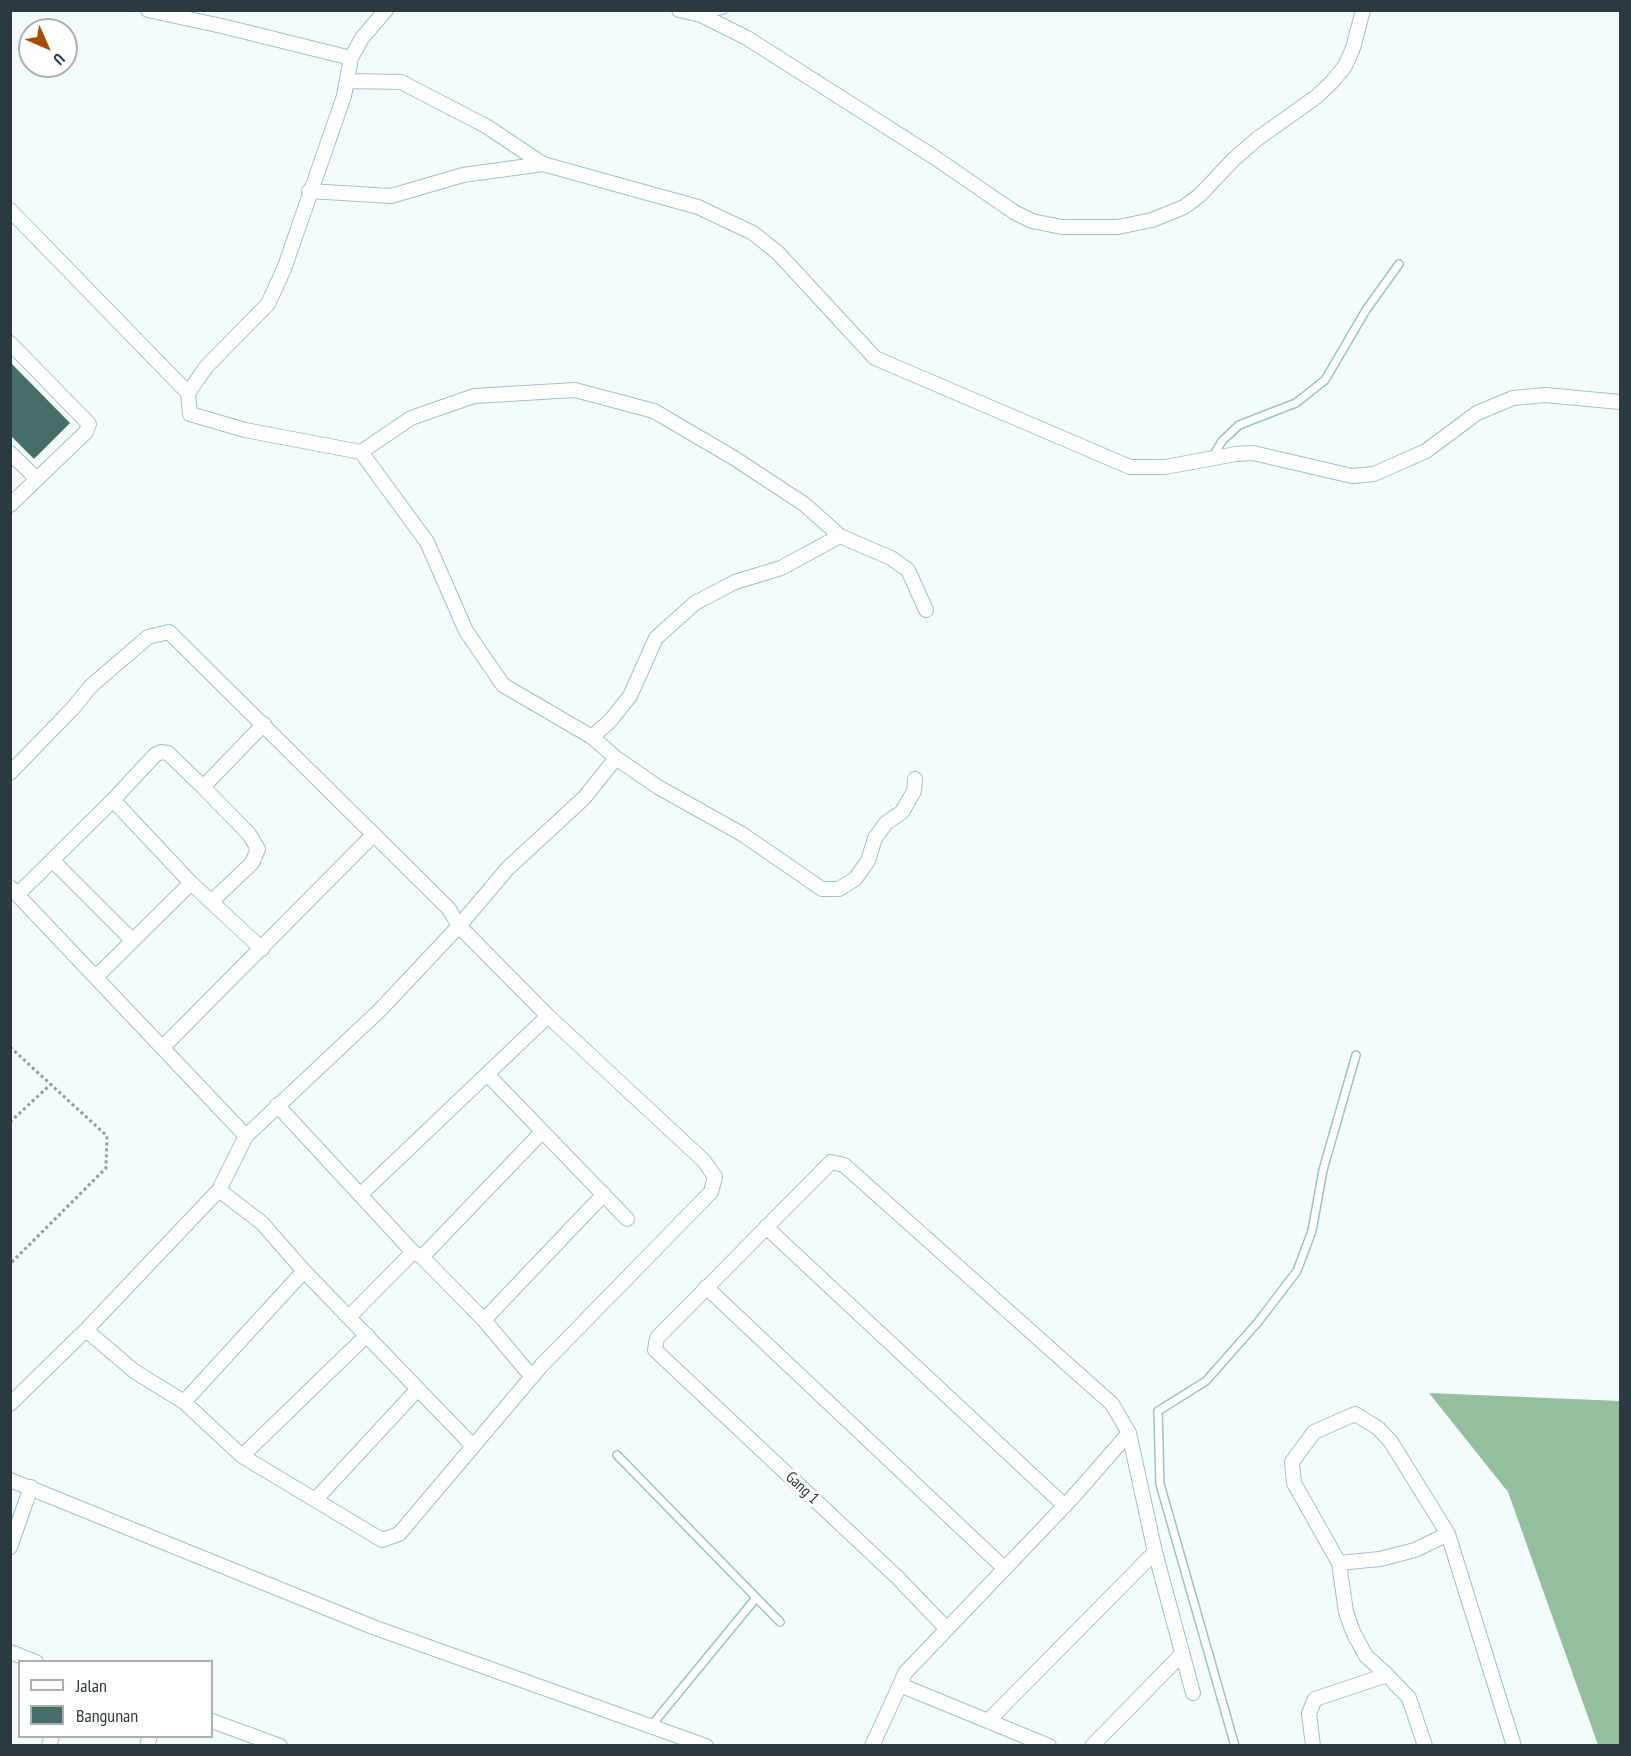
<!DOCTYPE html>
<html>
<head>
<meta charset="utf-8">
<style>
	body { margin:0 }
	#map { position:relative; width:1631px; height:1756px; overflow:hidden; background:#f3fbfd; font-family:"PT Sans Narrow",sans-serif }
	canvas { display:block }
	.frame { position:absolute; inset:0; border:12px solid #2a3a3f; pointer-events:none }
	.legend { position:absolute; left:18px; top:1660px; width:195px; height:78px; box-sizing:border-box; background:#fff; border:2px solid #aab0b2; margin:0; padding:8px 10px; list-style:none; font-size:18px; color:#2a3a3f }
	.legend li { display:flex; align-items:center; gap:12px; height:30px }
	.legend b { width:30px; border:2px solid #aab0b2 }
	.north { position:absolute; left:18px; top:18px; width:60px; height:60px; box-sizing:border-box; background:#fff; border:2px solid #aab0b2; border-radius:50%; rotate:135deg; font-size:16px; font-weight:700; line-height:24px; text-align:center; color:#2a3a3f }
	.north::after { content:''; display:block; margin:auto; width:21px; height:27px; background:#ab4b00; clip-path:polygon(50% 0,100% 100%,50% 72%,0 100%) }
</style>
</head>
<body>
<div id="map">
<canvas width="1631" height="1756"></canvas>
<div class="frame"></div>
<ul class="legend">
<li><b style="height:8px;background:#fff"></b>Jalan</li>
<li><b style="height:16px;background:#476e69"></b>Bangunan</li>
</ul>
<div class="north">U</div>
</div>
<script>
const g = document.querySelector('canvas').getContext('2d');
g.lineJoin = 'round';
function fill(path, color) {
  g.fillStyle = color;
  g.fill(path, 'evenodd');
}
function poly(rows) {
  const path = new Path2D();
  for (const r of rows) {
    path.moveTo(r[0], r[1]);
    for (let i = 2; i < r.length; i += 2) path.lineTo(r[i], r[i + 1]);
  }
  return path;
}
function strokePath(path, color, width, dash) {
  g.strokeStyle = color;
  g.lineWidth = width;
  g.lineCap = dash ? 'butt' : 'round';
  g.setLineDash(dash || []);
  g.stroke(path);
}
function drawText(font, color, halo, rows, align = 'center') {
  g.font = font + ' "PT Sans Narrow",sans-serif';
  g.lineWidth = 6;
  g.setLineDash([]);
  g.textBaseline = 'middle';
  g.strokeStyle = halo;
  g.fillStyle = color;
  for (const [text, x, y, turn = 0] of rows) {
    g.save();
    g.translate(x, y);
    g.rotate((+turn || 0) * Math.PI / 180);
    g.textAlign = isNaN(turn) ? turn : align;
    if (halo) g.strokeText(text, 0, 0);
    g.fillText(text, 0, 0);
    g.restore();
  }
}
fill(poly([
	[1429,1393,1620,1401,1620,1745,1598,1745,1508,1492]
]), '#95bf9e');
fill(poly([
	[10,362,70,423,34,459,10,435]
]), '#476e69');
const service = poly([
	[703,15,723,10],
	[1212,458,1222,441,1239,425,1296,403,1325,380,1366,310,1399,264],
	[617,1455,780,1622],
	[651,1726,756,1598],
	[1235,1746,1160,1484,1158,1411,1206,1381,1258,1322,1297,1271,1312,1231,1323,1170,1356,1055]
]);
const minor = poly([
	[148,10,226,27,351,58],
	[386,10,362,38,351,58,344,96,284,269,268,304,207,366,188,393,190,414,245,430,361,452,427,542,466,631,503,685,592,737,616,758,658,787,742,834,822,889,839,889,855,879,868,861,875,838,886,823,902,812,914,791,915,779],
	[679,10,701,15,747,38,934,157,1014,212,1032,221,1062,227,1118,227,1152,220,1184,207,1200,195,1233,160,1257,139,1316,97,1332,82,1345,66,1353,48,1363,10],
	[347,81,401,82,486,126,543,164],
	[309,191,391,196,463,175,543,164,698,207,753,233,778,253,875,358,1130,467,1165,467,1236,454,1253,453,1352,476,1374,474,1426,451,1477,413,1513,398,1545,395,1620,402],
	[10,210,188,393],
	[10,343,89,424,86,432,10,505],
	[361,452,411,418,474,396,575,390,654,411,734,458,804,504,840,536,891,558,908,570,926,610],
	[10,453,37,479],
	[592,737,610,721,630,696,656,638,695,603,735,582,781,568,840,536],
	[10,773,73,708,91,686,148,637,169,632,449,909,459,926,548,1016,704,1161,715,1177,711,1192,541,1366,399,1534,382,1540,242,1456,184,1402,134,1371,86,1330],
	[203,787,264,724],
	[113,800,191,883,262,949],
	[52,860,132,940],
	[10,887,246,1136],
	[18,894,113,800,155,755,161,752,168,753,203,787,249,834,258,849,252,863,211,902],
	[97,976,191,883],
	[164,1046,374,834],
	[488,1075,627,1219],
	[277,1105,413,1252,422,1257,484,1320,532,1377],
	[219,1190,262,1223,304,1271,473,1446],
	[360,1195,548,1016],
	[766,1227,1065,1506],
	[422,1257,542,1132],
	[706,1287,1004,1568],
	[350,1316,413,1252],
	[484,1320,604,1194],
	[184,1402,304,1271],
	[10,1404,86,1330,219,1190,246,1136,380,1010,459,926,508,868,584,798,616,758],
	[242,1456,367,1335],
	[10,1480,373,1627,706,1746],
	[316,1499,417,1390],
	[10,1547,31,1487],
	[1339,1563,1294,1483,1292,1462,1314,1432,1355,1414,1378,1428,1391,1442,1448,1534,1514,1746],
	[946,1628,897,1577,655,1350,657,1338,831,1162,844,1165,1112,1404,1129,1433,1155,1552,1193,1693],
	[10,1652,36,1662],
	[1387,1675,1409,1698,1425,1746],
	[212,1721,280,1746],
	[988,1721,1155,1552],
	[49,1746,52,1736],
	[147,1746,150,1736],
	[872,1746,900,1685],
	[1049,1746,900,1685,905,1673,1073,1497,1129,1433],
	[1092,1746,1182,1654],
	[1313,1746,1309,1713,1315,1699,1387,1675,1366,1656,1353,1632,1346,1612,1339,1563,1380,1559,1415,1550,1448,1534]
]);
strokePath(service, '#9bc3cf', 10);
strokePath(minor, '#9bc3cf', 16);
strokePath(poly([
	[10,1047,107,1136,106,1168,10,1264],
	[10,1122,50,1085]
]), '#909ca0', 3, [3, 3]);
strokePath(service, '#fff', 7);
strokePath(minor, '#fff', 14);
drawText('16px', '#2a3a3f', '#fff', [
	["Gang 1",802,1488,43]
]);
</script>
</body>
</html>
